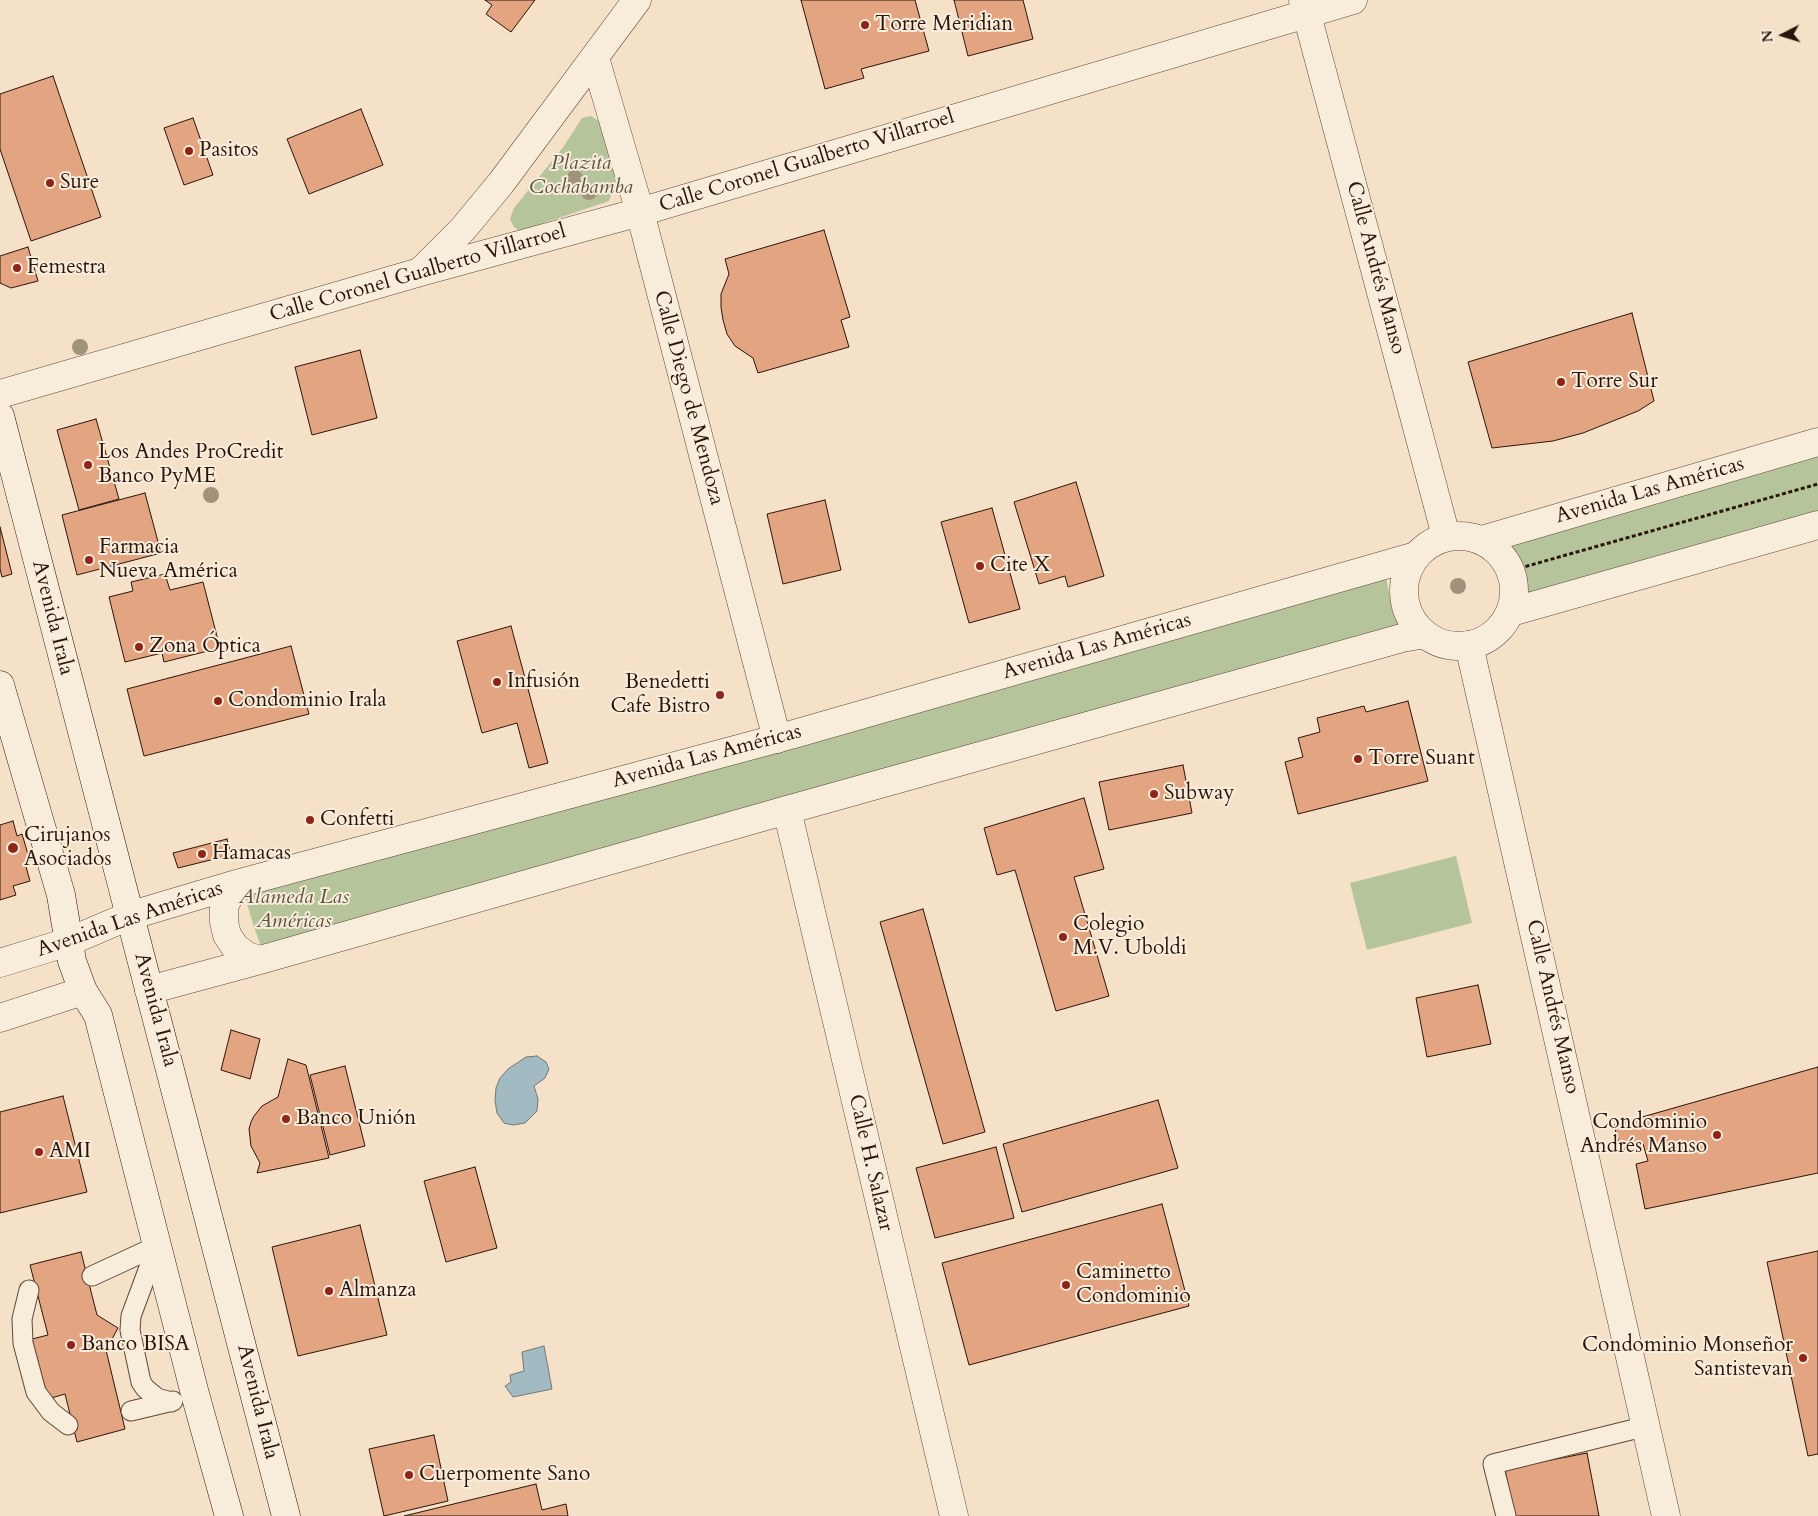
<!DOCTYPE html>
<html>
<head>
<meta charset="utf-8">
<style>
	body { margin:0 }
	#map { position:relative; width:1818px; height:1516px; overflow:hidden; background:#f4e1c7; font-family:Cardo,serif }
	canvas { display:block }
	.north { position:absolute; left:1758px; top:10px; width:50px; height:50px; -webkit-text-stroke:4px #f8ecdb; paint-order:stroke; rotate:265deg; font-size:14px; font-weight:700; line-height:20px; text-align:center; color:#2b150b }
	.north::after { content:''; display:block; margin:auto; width:18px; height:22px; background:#2b150b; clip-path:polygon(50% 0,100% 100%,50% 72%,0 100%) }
</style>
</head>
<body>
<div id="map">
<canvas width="1818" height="1516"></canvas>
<div class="north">N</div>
</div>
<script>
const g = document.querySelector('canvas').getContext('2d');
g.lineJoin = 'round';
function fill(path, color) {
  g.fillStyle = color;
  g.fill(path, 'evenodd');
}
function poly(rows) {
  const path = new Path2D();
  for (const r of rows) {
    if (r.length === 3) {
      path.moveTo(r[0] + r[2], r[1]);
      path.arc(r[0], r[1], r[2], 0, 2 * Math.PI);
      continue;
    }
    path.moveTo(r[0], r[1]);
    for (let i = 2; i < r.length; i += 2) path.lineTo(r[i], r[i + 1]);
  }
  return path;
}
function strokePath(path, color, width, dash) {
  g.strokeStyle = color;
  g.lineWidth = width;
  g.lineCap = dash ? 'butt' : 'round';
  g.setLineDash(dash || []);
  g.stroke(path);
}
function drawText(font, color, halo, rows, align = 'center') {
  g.font = font + ' Cardo,serif';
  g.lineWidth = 4;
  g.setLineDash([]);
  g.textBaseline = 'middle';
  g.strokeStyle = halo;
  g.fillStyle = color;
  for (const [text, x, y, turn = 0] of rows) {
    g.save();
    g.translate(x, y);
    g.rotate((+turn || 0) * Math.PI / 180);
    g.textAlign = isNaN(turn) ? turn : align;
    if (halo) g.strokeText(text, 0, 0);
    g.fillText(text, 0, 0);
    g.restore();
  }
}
fill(poly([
	[591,116,600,122,616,181,609,201,520,231,514,227,510,219,514,208,564,146,582,118],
	[1818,453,1818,514,1523,597,1522,568,1509,539],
	[1385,572,1392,609,1402,627,262,949,254,927,244,894],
	[1456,856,1472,923,1367,950,1350,883]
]), '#b5c49a');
const water = poly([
	[537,1056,546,1062,549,1069,545,1078,534,1086,538,1099,537,1111,525,1123,513,1125,504,1123,497,1113,495,1101,496,1088,500,1078,508,1069,526,1057,537,1056],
	[544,1346,552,1389,513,1397,505,1386,511,1382,510,1375,524,1371,522,1352,544,1346]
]);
fill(water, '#a2bac1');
strokePath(water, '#727878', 1);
const building = poly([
	[485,0,535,0,511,32,486,14,492,5,485,0],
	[801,0,915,0,929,51,861,69,864,78,825,89,801,0],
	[954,0,1023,0,1033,39,968,56,954,0],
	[53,76,101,217,31,241,0,149,0,94,53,76],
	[361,109,383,165,309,194,287,139,361,109],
	[193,118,213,175,184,185,164,128,193,118],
	[824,230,850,317,841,320,849,347,758,373,753,358,735,346,727,334,723,320,721,307,721,294,729,274,725,259,824,230],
	[28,247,38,281,11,288,0,283,0,256,28,247],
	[1632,313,1654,401,1638,411,1583,433,1553,441,1492,448,1468,362,1632,313],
	[360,350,377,418,312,435,295,367,360,350],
	[96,419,119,499,79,510,57,430,96,419],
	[1076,482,1104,576,1068,587,1065,576,1039,584,1014,502,1076,482],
	[145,493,161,553,77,575,62,515,145,493],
	[825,500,841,570,783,584,767,514,825,500],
	[992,508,1020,609,969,623,941,522,992,508],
	[0,527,12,574,2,577,0,569,0,527],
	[165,574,170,590,203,582,220,648,164,662,162,653,125,662,109,597,133,591,131,582,165,574],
	[511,626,548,763,529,768,517,723,482,733,457,641,511,626],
	[291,646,309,714,144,756,127,689,291,646],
	[1408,701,1428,781,1298,814,1285,762,1303,757,1298,738,1320,732,1317,718,1364,706,1366,712,1408,701],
	[1183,765,1192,813,1109,830,1099,782,1183,765],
	[1084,798,1104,869,1074,877,1109,996,1056,1011,1015,870,997,875,984,828,1084,798],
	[13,821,17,836,22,834,30,861,25,863,30,881,13,886,16,895,0,900,0,825,13,821],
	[227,839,231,855,178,868,173,853,227,839],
	[923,909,985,1132,943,1144,880,922,923,909],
	[1478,985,1491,1044,1427,1057,1416,998,1478,985],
	[231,1030,260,1039,250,1079,221,1070,231,1030],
	[288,1059,306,1065,329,1158,257,1173,260,1163,251,1146,249,1129,251,1122,254,1116,262,1106,278,1097,288,1059],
	[345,1066,365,1146,330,1155,310,1075,345,1066],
	[1818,1067,1818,1173,1645,1209,1636,1164,1648,1161,1643,1144,1621,1151,1614,1125,1818,1067],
	[63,1096,87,1192,0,1213,0,1112,63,1096],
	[1158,1100,1178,1168,1022,1212,1003,1144,1158,1100],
	[996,1147,1014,1218,935,1238,916,1168,996,1147],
	[475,1167,497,1248,446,1262,424,1181,475,1167],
	[1162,1204,1189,1306,969,1365,942,1263,1162,1204],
	[360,1225,387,1335,298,1356,272,1247,360,1225],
	[1818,1251,1818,1454,1808,1456,1767,1262,1818,1251],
	[81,1252,97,1315,118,1328,106,1350,125,1429,77,1442,65,1394,48,1399,32,1339,48,1335,30,1265,81,1252],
	[434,1435,448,1501,384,1516,369,1449,434,1435],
	[1587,1453,1599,1516,1514,1516,1505,1469,1587,1453],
	[536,1484,542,1510,566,1504,568,1516,404,1516,536,1484]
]);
fill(building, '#e3a481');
strokePath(building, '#2b150b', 1);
const service = poly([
	[157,1246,131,1316,130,1330,141,1382,145,1388,157,1398,171,1402],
	[92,1276,157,1246],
	[29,1290,22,1319,23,1343,36,1392,51,1412,68,1425],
	[131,1411,173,1401],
	[1506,1516,1493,1464,1647,1426]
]);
const minor = poly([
	[1303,0,1446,536],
	[595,58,640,212,777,739],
	[421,271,463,229,501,183,637,0],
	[0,394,420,272,640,212,1353,0],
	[1469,645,1666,1516],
	[787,810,954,1516]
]);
const tertiary = poly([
	[1459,591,55],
	[1482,540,1818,442],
	[1511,612,1818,525],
	[240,883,230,894,224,907,224,922,227,935,235,947,247,956,260,960],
	[129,916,240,883,794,734,1416,556],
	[0,963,68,942],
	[149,990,260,960,787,810,1402,638,1425,634],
	[0,1018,83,991]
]);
const secondary = poly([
	[0,416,286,1516],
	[0,685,61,895,72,961,83,991,98,1015,195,1394,229,1516],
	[68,942,129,916]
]);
strokePath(service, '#5d483a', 21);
strokePath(minor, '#5d483a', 29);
strokePath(tertiary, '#5d483a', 29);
strokePath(secondary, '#2b150b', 29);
strokePath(poly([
	[1513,570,1818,484]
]), '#2b150b', 3, [4, 2.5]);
strokePath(service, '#f8ecdb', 19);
strokePath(minor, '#f8ecdb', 28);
strokePath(tertiary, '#f8ecdb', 28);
strokePath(secondary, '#f8ecdb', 28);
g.fillStyle = '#a0927b';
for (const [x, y] of [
	[575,178],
	[589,192],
	[80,347],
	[211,495],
	[1458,586]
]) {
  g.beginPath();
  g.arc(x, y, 8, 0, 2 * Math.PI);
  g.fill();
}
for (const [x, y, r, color] of [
	[865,25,5,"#8f2418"],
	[189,151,5,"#8f2418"],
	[50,183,5,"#8f2418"],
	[17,268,5,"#8f2418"],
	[1561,382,5,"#8f2418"],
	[88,465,5,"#8f2418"],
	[89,560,5,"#8f2418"],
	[980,566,5,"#8f2418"],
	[139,647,5,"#8f2418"],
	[497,682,5,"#8f2418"],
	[720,695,5,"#8f2418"],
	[218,701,5,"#8f2418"],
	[1358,759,5,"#8f2418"],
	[1154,794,5,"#8f2418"],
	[310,820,5,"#8f2418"],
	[13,848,6,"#8f2418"],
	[202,854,5,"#8f2418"],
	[1063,937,5,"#8f2418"],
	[286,1119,5,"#8f2418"],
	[1717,1135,5,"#8f2418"],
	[39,1152,5,"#8f2418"],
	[1066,1285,5,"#8f2418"],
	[329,1291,5,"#8f2418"],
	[71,1345,5,"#8f2418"],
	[1803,1358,5,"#8f2418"],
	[409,1475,5,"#8f2418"]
]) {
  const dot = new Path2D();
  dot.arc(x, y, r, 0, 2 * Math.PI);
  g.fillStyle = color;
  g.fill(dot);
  strokePath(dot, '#f8ecdb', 2);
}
drawText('21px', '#2b150b', '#f8ecdb', [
	["Torre Meridian",875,25],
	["Pasitos",199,151],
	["Sure",60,183],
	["Femestra",27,268],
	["Torre Sur",1571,382],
	["Los Andes ProCredit",98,453],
	["Banco PyME",98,477],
	["Farmacia",99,548],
	["Nueva América",99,572],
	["Cite X",990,566],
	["Zona Óptica",149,647],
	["Infusión",507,682],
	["Benedetti",710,683,"right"],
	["Cafe Bistro",710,707,"right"],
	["Condominio Irala",228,701],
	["Torre Suant",1368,759],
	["Subway",1164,794],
	["Confetti",320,820],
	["Cirujanos",24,836],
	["Asociados",24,860],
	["Hamacas",212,854],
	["Colegio",1073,925],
	["M.V. Uboldi",1073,949],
	["Banco Unión",296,1119],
	["Condominio",1707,1123,"right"],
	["Andrés Manso",1707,1147,"right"],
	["AMI",49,1152],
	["Caminetto",1076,1273],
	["Condominio",1076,1297],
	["Almanza",339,1291],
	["Banco BISA",81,1345],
	["Condominio Monseñor",1793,1346,"right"],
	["Santistevan",1793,1370,"right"],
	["Cuerpomente Sano",419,1475]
], 'left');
drawText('21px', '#2b150b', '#f8ecdb', [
	["Calle Coronel Gualberto Villarroel",807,162,-17],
	["Calle Andrés Manso",1375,268,75],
	["Calle Coronel Gualberto Villarroel",418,274,-16],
	["Calle Diego de Mendoza",688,398,75],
	["Avenida Las Américas",1650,491,-16],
	["Avenida Irala",52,618,76],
	["Avenida Las Américas",1097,647,-16],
	["Avenida Las Américas",707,757,-15],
	["Avenida Las Américas",130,920,-19],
	["Calle Andrés Manso",1552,1007,77],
	["Avenida Irala",155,1010,75],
	["Calle H. Salazar",870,1163,77],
	["Avenida Irala",257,1402,76]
]);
drawText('italic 21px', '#5b523d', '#f8ecdb', [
	["Plazita",581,164],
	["Cochabamba",581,188],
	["Alameda Las",294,898],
	["Américas",294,922]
]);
</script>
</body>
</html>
